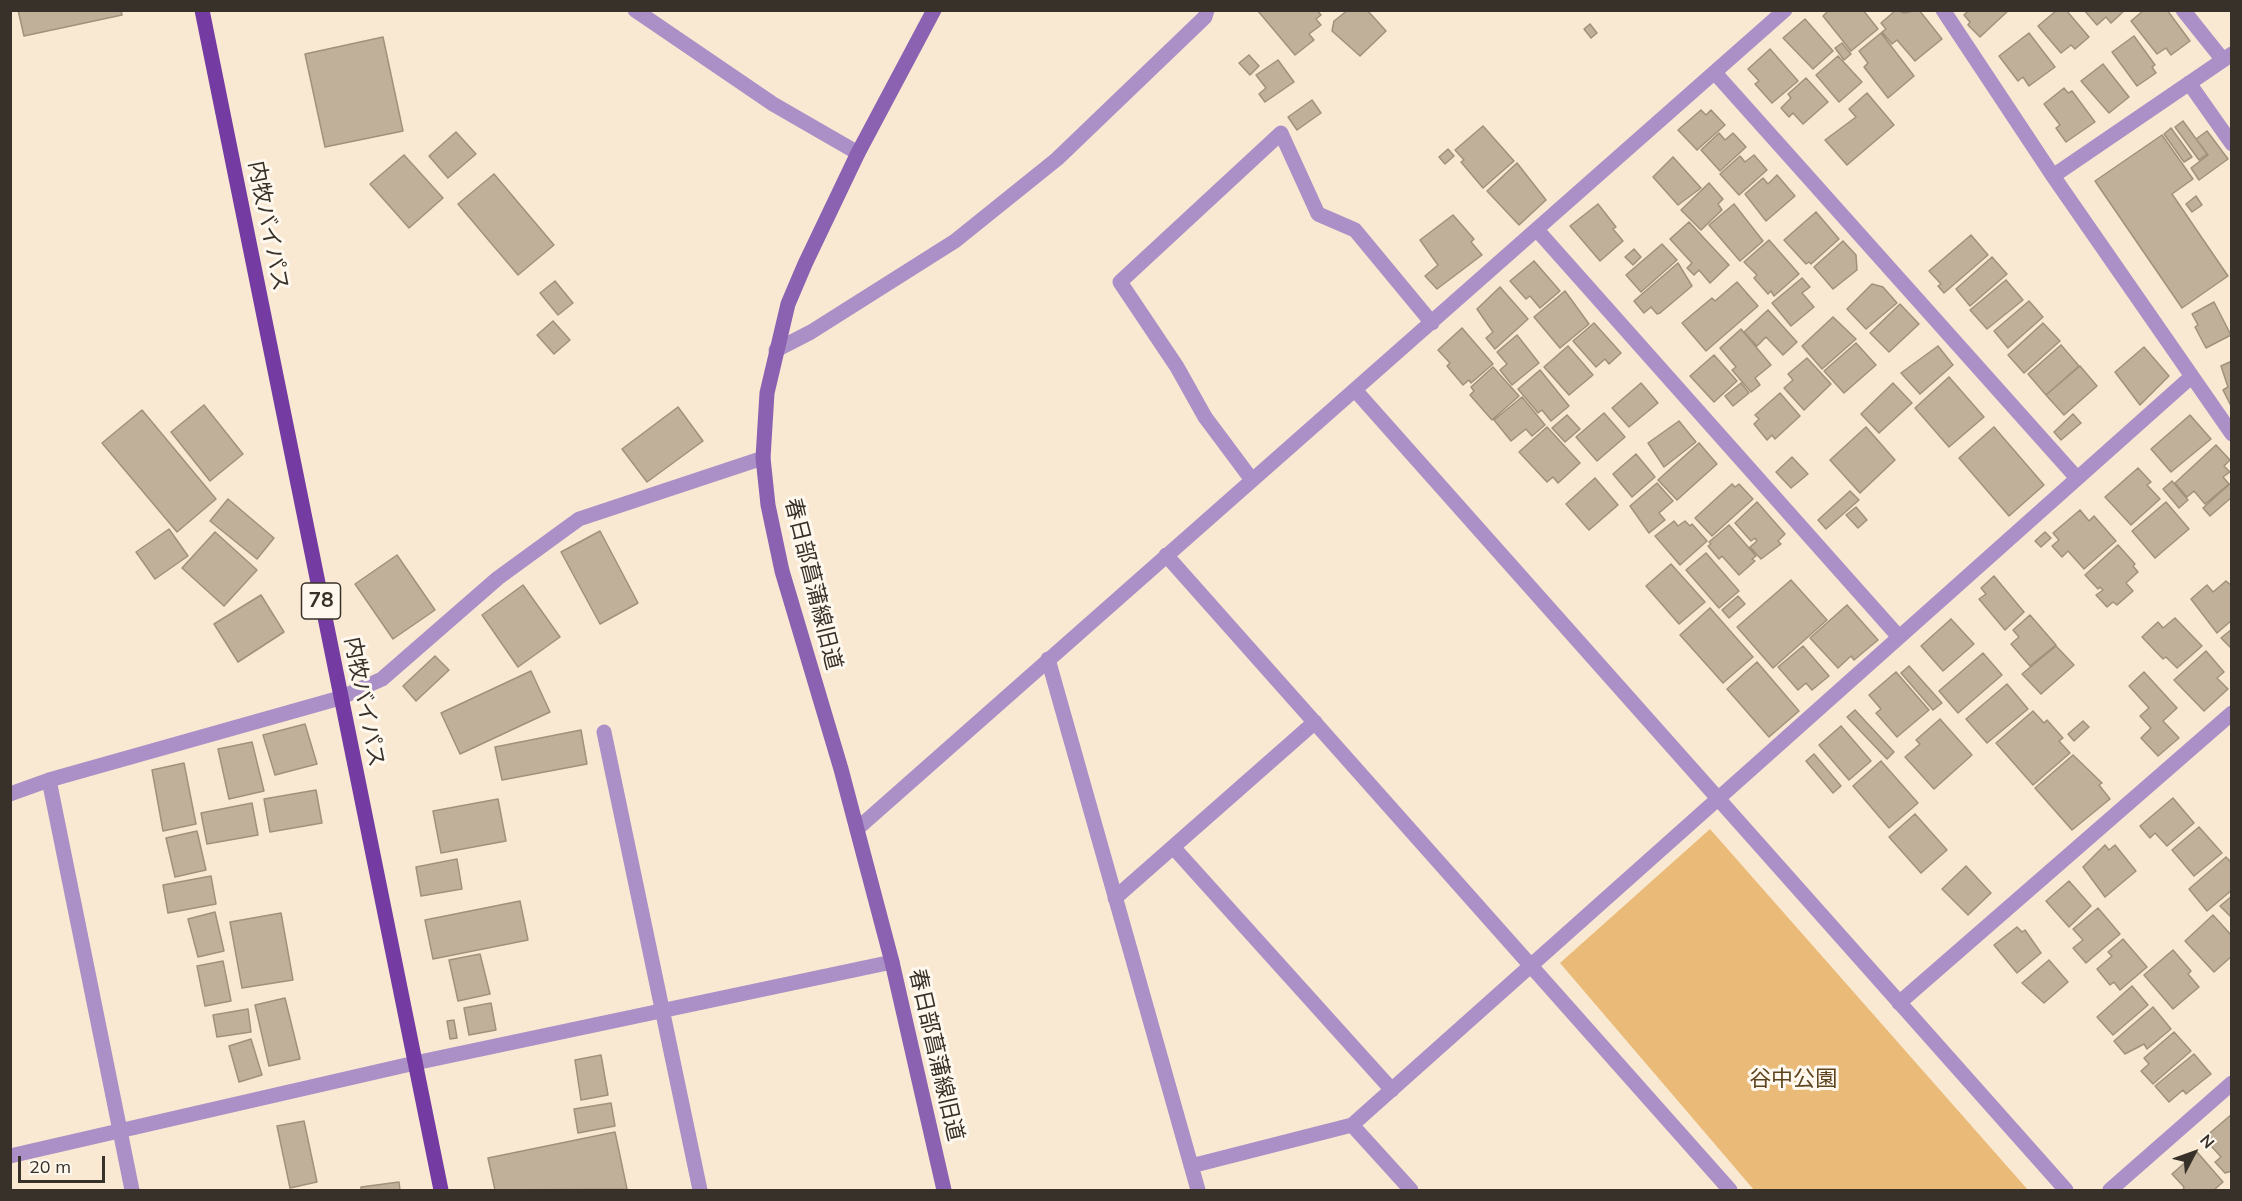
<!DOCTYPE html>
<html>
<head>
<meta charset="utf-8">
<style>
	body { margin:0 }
	#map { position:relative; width:2242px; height:1201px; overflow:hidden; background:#fae9d2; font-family:Mulish,sans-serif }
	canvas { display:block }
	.frame { position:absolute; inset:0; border:12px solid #383129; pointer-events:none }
	.north { position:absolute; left:2164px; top:1123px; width:60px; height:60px; -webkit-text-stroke:4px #fff8ef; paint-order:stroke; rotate:49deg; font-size:16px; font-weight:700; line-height:24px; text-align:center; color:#383129 }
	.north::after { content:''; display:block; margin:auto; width:21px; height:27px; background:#383129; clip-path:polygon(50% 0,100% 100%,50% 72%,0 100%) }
	.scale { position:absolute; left:18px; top:1156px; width:87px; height:27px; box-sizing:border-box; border:3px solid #383129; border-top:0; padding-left:8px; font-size:18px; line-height:21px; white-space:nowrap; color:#383129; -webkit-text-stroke:4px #fff8ef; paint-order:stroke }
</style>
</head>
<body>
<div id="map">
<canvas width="2242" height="1201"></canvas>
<div class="frame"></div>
<div class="north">N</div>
<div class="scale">20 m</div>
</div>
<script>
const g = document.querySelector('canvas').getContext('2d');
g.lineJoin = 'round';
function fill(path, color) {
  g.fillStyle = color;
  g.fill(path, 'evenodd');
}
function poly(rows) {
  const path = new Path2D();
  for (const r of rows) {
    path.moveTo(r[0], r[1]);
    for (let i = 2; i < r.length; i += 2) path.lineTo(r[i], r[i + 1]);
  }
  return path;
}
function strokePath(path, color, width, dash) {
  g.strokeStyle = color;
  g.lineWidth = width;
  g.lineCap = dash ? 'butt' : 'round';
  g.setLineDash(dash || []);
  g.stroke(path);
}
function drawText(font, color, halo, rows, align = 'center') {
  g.font = font + ' Mulish,"Noto Sans JP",sans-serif';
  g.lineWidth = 6;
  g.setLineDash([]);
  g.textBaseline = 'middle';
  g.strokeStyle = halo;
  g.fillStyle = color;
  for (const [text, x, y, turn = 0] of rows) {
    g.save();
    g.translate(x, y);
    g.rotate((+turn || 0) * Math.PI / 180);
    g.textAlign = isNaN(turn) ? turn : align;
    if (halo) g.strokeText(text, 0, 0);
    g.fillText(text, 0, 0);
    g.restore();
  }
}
fill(poly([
	[1710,829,2028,1190,1754,1190,1560,963]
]), '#eabb78');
const building = poly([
	[18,10,121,10,122,15,24,36,18,10],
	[1317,10,1321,15,1316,19,1321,25,1309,34,1314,40,1295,55,1258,11,1317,10],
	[1348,10,1367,10,1386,31,1360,56,1332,31,1334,21,1348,10],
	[1829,10,1863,10,1878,29,1851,51,1823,16,1829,10],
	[1896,10,1904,13,1919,10,1942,39,1915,61,1897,40,1892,44,1882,32,1886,29,1881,23,1896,10],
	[1969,10,2009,10,1980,37,1968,25,1970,22,1964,15,1969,10],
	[2057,10,2066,10,2089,37,2075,49,2071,45,2061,53,2038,26,2057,10],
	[2084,10,2124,10,2124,11,2111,23,2106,17,2097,25,2084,10],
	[2144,10,2167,10,2190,41,2171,55,2166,48,2157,54,2131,21,2144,10],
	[1805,19,1833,51,1813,69,1783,38,1805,19],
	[1590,24,1597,33,1591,38,1584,29,1590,24],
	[1881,33,1914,76,1888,98,1864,67,1868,63,1859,51,1881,33],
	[2029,33,2055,67,2029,86,2023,77,2018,81,1999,56,2029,33],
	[2134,36,2155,65,2152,67,2156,73,2137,86,2112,52,2134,36],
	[383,37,403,131,325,147,305,54,383,37],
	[1842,43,1851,54,1844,60,1835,48,1842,43],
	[1770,49,1798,81,1772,103,1755,84,1759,81,1748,69,1770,49],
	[1249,55,1259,66,1250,75,1239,63,1249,55],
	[1838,56,1862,82,1839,102,1816,75,1838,56],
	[1278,60,1294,82,1265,102,1259,94,1266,88,1256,75,1278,60],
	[2103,64,2129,97,2109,113,2081,81,2103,64],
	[1806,78,1828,102,1803,124,1793,113,1789,117,1781,108,1791,98,1788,94,1806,78],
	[2064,88,2068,93,2072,91,2095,122,2066,142,2056,128,2060,125,2044,104,2064,88],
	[1867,93,1894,125,1847,165,1825,140,1856,117,1849,109,1867,93],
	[1312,100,1321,113,1297,130,1288,117,1312,100],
	[1701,110,1706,115,1711,110,1725,125,1697,150,1678,130,1701,110],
	[2183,121,2207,154,2199,160,2175,127,2183,121],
	[1483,126,1514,161,1483,188,1461,162,1464,160,1455,150,1483,126],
	[2171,128,2192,157,2184,162,2164,134,2171,128],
	[2207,131,2228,159,2199,180,2191,168,2208,155,2196,139,2207,131],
	[456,132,476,154,448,178,429,156,456,132],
	[1719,133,1725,140,1733,133,1746,147,1720,171,1701,150,1719,133],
	[2162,135,2193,179,2172,194,2228,276,2182,308,2095,181,2162,135],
	[1448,149,1454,156,1445,164,1439,157,1448,149],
	[404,155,443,198,409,228,370,184,404,155],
	[1754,155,1767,170,1739,195,1720,174,1740,156,1745,162,1754,155],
	[1673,157,1701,188,1678,205,1653,177,1673,157],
	[1517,163,1546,200,1519,225,1487,191,1517,163],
	[494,174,554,245,518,275,458,204,494,174],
	[1777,175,1795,196,1766,221,1745,194,1763,178,1768,184,1777,175],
	[1709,183,1723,199,1718,204,1722,210,1701,230,1681,210,1709,183],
	[2196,196,2202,205,2192,212,2186,204,2196,196],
	[1598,204,1616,227,1613,229,1623,241,1600,261,1570,226,1598,204],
	[1734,204,1763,241,1740,261,1709,225,1734,204],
	[1816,212,1839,239,1811,264,1809,262,1806,264,1784,240,1816,212],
	[1453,215,1474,239,1471,242,1482,255,1437,289,1425,276,1438,265,1420,240,1453,215],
	[1689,222,1729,265,1710,283,1699,270,1694,275,1687,268,1692,263,1670,239,1689,222],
	[1971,235,1988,255,1944,293,1938,286,1941,284,1929,271,1971,235],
	[1769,240,1799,274,1774,296,1771,291,1768,294,1754,278,1757,275,1744,262,1769,240],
	[1843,241,1856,255,1857,270,1833,289,1814,267,1843,241],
	[1662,244,1677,260,1641,292,1626,275,1662,244],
	[1634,249,1641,257,1633,265,1625,257,1634,249],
	[1992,257,2007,274,1970,306,1956,289,1992,257],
	[1534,261,1560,291,1540,308,1530,296,1526,299,1510,281,1534,261],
	[1678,263,1692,286,1660,313,1657,314,1651,307,1644,313,1634,301,1678,263],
	[1802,278,1810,287,1802,293,1814,307,1791,326,1772,303,1802,278],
	[2006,280,2023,300,1987,329,1970,310,2006,280],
	[555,281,573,303,558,315,540,293,555,281],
	[1737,282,1758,306,1706,351,1682,323,1712,298,1715,301,1737,282],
	[1872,284,1883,287,1897,303,1866,329,1847,309,1872,284],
	[1500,287,1528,319,1495,349,1486,338,1493,332,1477,309,1500,287],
	[1565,291,1589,324,1560,348,1534,317,1565,291],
	[2029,301,2043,317,2008,348,1994,331,2029,301],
	[2214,302,2231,335,2206,348,2195,327,2198,325,2192,314,2214,302],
	[1900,304,1919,324,1889,352,1870,333,1900,304],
	[1768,310,1797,342,1783,355,1766,337,1757,346,1744,332,1768,310],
	[1833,317,1856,339,1822,369,1802,346,1833,317],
	[553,321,570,340,554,354,537,335,553,321],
	[1594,323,1621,353,1609,364,1605,359,1596,367,1573,341,1594,323],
	[2043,323,2060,341,2024,373,2008,355,2043,323],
	[1462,328,1493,364,1471,383,1469,380,1463,385,1447,366,1450,363,1438,350,1462,328],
	[1741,329,1771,365,1755,378,1760,385,1751,392,1732,370,1736,367,1720,348,1741,329],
	[1517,335,1539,363,1512,385,1500,370,1507,364,1497,352,1517,335],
	[1856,343,1876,365,1844,393,1824,371,1856,343],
	[2061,345,2079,366,2046,395,2028,374,2061,345],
	[1568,346,1593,375,1569,395,1544,367,1568,346],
	[1938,346,1953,365,1920,394,1901,373,1938,346],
	[2144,347,2169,376,2140,405,2115,372,2144,347],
	[1714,355,1737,381,1714,402,1690,376,1714,355],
	[1807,358,1831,384,1804,410,1784,388,1793,380,1788,374,1807,358],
	[2232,361,2232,406,2231,406,2223,390,2228,387,2221,366,2232,361],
	[2080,366,2097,386,2064,415,2046,395,2080,366],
	[1493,367,1519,396,1492,420,1470,395,1474,391,1471,387,1493,367],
	[1540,370,1569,406,1551,421,1542,410,1538,413,1518,389,1540,370],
	[1949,377,1984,417,1949,447,1915,408,1949,377],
	[1641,383,1658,403,1629,427,1612,408,1641,383],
	[1741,383,1749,393,1733,406,1725,396,1741,383],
	[1893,383,1912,403,1879,433,1861,414,1893,383],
	[1780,393,1800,416,1775,439,1772,435,1767,440,1754,424,1759,419,1755,415,1780,393],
	[1522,397,1545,425,1532,436,1526,429,1511,441,1494,420,1522,397],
	[204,405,243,454,210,481,171,432,204,405],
	[678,407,703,441,647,482,622,449,678,407],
	[142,410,216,499,177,532,102,443,142,410],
	[1604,413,1625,437,1597,461,1576,437,1604,413],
	[2073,414,2081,423,2061,440,2054,432,2073,414],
	[1567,415,1580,429,1565,442,1552,428,1567,415],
	[2190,415,2211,439,2171,472,2151,449,2190,415],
	[1679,421,1696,442,1664,467,1648,443,1679,421],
	[1547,427,1580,463,1558,483,1553,477,1547,482,1519,452,1547,427],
	[1866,427,1895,460,1860,493,1830,460,1866,427],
	[1994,427,2044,485,2009,516,1959,458,1994,427],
	[1699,443,1717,464,1677,500,1658,480,1699,443],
	[2216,445,2230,460,2224,466,2230,472,2223,477,2229,484,2205,504,2194,491,2187,497,2175,483,2216,445],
	[1636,454,1655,477,1632,497,1613,474,1636,454],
	[1792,457,1808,474,1791,488,1776,472,1792,457],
	[2138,468,2151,482,2147,485,2160,499,2131,525,2105,497,2138,468],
	[1595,478,1618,505,1589,530,1566,504,1595,478],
	[2172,481,2188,500,2179,508,2163,489,2172,481],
	[2232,482,2232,497,2210,516,2203,508,2232,482],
	[1657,483,1673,501,1659,513,1665,520,1649,533,1630,506,1657,483],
	[1732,484,1735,487,1739,484,1753,499,1712,536,1695,518,1732,484],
	[1850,491,1859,500,1826,529,1818,520,1850,491],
	[228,499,274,538,257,559,210,521,228,499],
	[1757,502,1785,534,1778,541,1781,544,1761,559,1750,547,1757,541,1755,538,1751,541,1735,523,1757,502],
	[2166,502,2189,529,2155,558,2132,531,2166,502],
	[1856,507,1867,520,1858,528,1846,515,1856,507],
	[2080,510,2089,521,2094,516,2116,541,2084,569,2068,551,2062,557,2052,546,2059,540,2053,533,2080,510],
	[1674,521,1678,526,1685,521,1690,526,1692,524,1707,541,1680,565,1655,536,1674,521],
	[1729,525,1756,556,1752,559,1755,561,1739,575,1722,556,1719,559,1708,546,1711,544,1709,542,1729,525],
	[169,529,188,556,155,579,136,552,169,529],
	[600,531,638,603,600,624,561,552,600,531],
	[215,532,257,570,224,606,182,568,215,532],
	[2045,532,2051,538,2041,547,2035,541,2045,532],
	[2118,545,2135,564,2133,566,2138,572,2126,583,2133,591,2117,605,2113,602,2107,607,2096,595,2103,590,2100,587,2098,589,2085,575,2118,545],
	[1706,553,1739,591,1719,608,1686,570,1706,553],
	[397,555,435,610,393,639,355,584,397,555],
	[1671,564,1705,602,1679,624,1646,586,1671,564],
	[1994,576,2024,612,2005,630,1979,599,1986,594,1981,588,1994,576],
	[1791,580,1827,620,1773,668,1737,627,1791,580],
	[2226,581,2232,586,2232,620,2217,633,2191,599,2207,585,2213,592,2226,581],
	[523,585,560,637,518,667,482,615,523,585],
	[261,595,284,632,238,662,214,624,261,595],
	[1738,596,1745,604,1729,618,1722,610,1738,596],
	[1847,605,1878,640,1854,660,1851,656,1838,668,1810,638,1847,605],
	[1710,608,1753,657,1723,683,1680,635,1710,608],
	[2030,615,2056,645,2030,666,2011,644,2019,637,2013,630,2030,615],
	[2175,618,2202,646,2177,668,2166,657,2163,659,2142,637,2158,622,2163,628,2175,618],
	[1951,619,1974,644,1943,671,1921,646,1951,619],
	[2232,629,2232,649,2221,638,2232,629],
	[1803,646,1829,676,1812,690,1806,683,1798,690,1778,667,1803,646],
	[2056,646,2074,665,2041,694,2022,674,2056,646],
	[2206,651,2224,672,2217,678,2228,689,2204,711,2174,680,2206,651],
	[1983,653,2002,675,1958,713,1939,691,1983,653],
	[435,656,449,670,416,701,403,686,435,656],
	[1757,662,1799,711,1769,737,1727,689,1757,662],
	[1909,666,1942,703,1933,710,1901,673,1909,666],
	[531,671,550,712,460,754,441,713,531,671],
	[1896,672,1929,710,1897,737,1876,713,1881,709,1869,695,1896,672],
	[2144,672,2177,708,2163,721,2179,738,2158,756,2141,738,2151,728,2140,716,2149,708,2129,686,2144,672],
	[2007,684,2028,709,1987,743,1966,719,2007,684],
	[1855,710,1894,752,1887,759,1847,717,1855,710],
	[2033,711,2044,723,2047,720,2063,738,2059,741,2070,753,2033,785,1996,743,2033,711],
	[1940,719,1972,755,1934,789,1905,757,1920,744,1916,740,1940,719],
	[2083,721,2089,727,2074,741,2068,734,2083,721],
	[305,724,317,764,275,775,263,735,305,724],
	[1841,726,1871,761,1849,780,1819,745,1841,726],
	[581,730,587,764,502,780,495,747,581,730],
	[252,742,264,791,229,799,218,749,252,742],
	[1814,754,1841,786,1833,793,1806,761,1814,754],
	[2073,755,2102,783,2099,785,2110,799,2072,830,2035,788,2073,755],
	[1881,761,1918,803,1889,828,1853,786,1881,761],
	[184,763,196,824,163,831,152,770,184,763],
	[316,790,322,823,270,832,264,799,316,790],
	[2173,798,2194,823,2167,846,2155,833,2150,838,2140,826,2173,798],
	[498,799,506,841,441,853,433,811,498,799],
	[252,803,258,835,207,844,201,813,252,803],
	[1915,814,1947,850,1921,873,1889,837,1915,814],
	[2199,827,2222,853,2194,876,2172,850,2199,827],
	[197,831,206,870,175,877,166,838,197,831],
	[2105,845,2109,850,2115,845,2136,871,2105,897,2083,867,2105,845],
	[2226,857,2232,863,2232,890,2207,911,2189,889,2226,857],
	[457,859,462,889,421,896,416,867,457,859],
	[1966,866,1991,893,1968,915,1942,889,1966,866],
	[211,876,216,904,168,913,163,885,211,876],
	[2069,881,2091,906,2069,927,2046,901,2069,881],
	[2232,896,2232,918,2220,906,2232,896],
	[520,901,528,940,433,959,425,920,520,901],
	[2098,908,2120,934,2086,963,2073,948,2083,940,2073,929,2098,908],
	[215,912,224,951,198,957,188,919,215,912],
	[281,913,293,980,242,988,230,922,281,913],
	[2213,915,2232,936,2232,956,2214,972,2185,941,2213,915],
	[2017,927,2022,932,2025,930,2041,953,2017,973,1994,945,2017,927],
	[2123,939,2147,967,2120,990,2114,982,2110,985,2097,969,2112,956,2108,952,2123,939],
	[2173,950,2191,971,2188,974,2199,987,2173,1009,2144,975,2173,950],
	[480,954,490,994,458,1001,449,960,480,954],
	[2049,960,2068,982,2044,1003,2022,983,2049,960],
	[223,961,231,1001,205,1006,197,966,223,961],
	[2132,986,2148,1005,2113,1035,2097,1017,2132,986],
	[285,998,300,1059,269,1066,255,1005,285,998],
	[491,1003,496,1030,469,1035,464,1008,491,1003],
	[2153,1007,2171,1029,2147,1049,2144,1044,2125,1054,2114,1041,2153,1007],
	[248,1009,251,1032,217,1037,213,1015,248,1009],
	[454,1020,457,1038,450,1039,447,1021,454,1020],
	[2174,1032,2191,1051,2153,1084,2141,1071,2149,1064,2144,1058,2174,1032],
	[251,1039,262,1075,239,1082,229,1046,251,1039],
	[2194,1054,2211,1074,2186,1094,2183,1090,2169,1102,2155,1086,2194,1054],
	[601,1055,608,1095,581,1100,575,1060,601,1055],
	[611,1103,615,1126,578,1133,574,1109,611,1103],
	[2232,1114,2232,1171,2225,1173,2215,1162,2221,1157,2204,1138,2232,1114],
	[304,1121,317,1182,290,1188,277,1126,304,1121],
	[615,1132,627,1189,495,1190,488,1158,615,1132],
	[2197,1152,2223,1182,2214,1190,2183,1190,2184,1187,2172,1174,2197,1152],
	[399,1182,400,1190,361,1190,361,1187,399,1182]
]);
fill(building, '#c0b09a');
strokePath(building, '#a0917b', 1.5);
strokePath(poly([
	[635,10,773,104,858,153],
	[1943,10,2053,176,2232,434],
	[2183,10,2223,60],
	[1716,74,2076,477],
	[2189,83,2232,144],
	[2053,176,2232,54],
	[1538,231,1899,637],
	[776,350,811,332,955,241,1057,159,1205,17,1207,10],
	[1355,390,2066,1190],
	[1252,480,1205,417,1177,367,1120,282,1281,133,1318,214,1355,230,1432,323],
	[1166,555,1730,1190],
	[1048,659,1198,1190],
	[604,732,700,1190],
	[49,780,132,1190],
	[10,794,49,780,340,698,382,679,498,578,579,519,763,458],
	[857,829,1785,10],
	[1173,847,1392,1090],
	[1115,898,1315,722],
	[1899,1003,2232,713],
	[1352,1125,1411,1190],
	[10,1156,415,1063,892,962],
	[1191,1166,1352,1125,2191,377],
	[2110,1190,2232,1083]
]), '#ab8fc7', 15);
strokePath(poly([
	[934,10,858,153,805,264,788,304,767,393,763,458,768,505,782,571,841,769,892,962,944,1190]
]), '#8b61b2', 15);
strokePath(poly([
	[202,10,441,1190]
]), '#743ca2', 15);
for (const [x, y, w] of [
	[321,601,39]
]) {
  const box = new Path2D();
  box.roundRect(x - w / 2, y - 18, w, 36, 4.5);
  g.fillStyle = '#fff8ef';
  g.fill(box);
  strokePath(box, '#383129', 1.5);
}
drawText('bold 21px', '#383129', null, [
	["78",321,601]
]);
drawText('22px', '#383129', '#fff8ef', [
	["内牧バイパス",268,226,79],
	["春日部菖蒲線旧道",813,584,76],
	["内牧バイパス",364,702,79],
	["春日部菖蒲線旧道",936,1055,77]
]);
drawText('22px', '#5d441e', '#fff8ef', [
	["谷中公園",1793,1079]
]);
</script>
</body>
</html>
